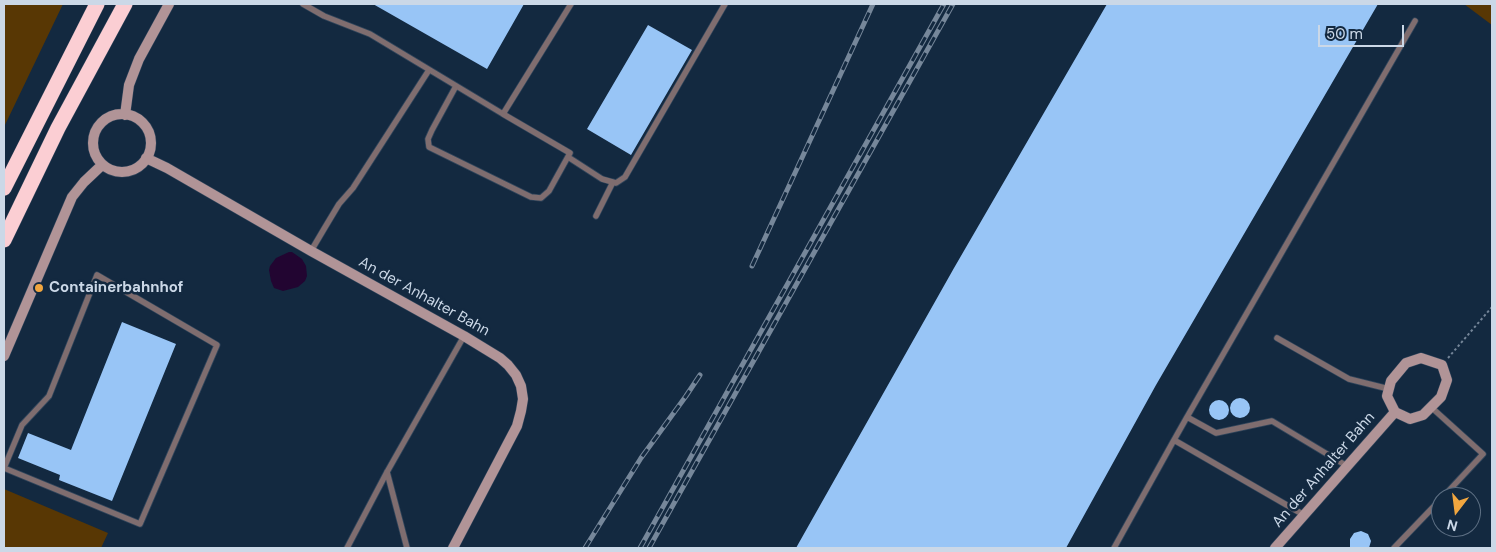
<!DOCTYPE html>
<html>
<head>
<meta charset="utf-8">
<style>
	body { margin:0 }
	#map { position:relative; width:1496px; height:552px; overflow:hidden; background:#132940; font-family:"DM Sans",sans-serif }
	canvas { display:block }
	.frame { position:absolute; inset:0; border:5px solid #cbd8e7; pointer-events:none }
	.north { position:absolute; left:1431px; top:487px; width:50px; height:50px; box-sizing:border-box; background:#132940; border:1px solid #5d6f83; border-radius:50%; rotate:195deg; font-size:14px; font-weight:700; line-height:20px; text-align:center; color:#cbd8e7 }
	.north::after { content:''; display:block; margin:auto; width:18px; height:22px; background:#f1a63f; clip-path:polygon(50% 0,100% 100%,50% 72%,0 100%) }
	.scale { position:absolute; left:1318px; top:25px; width:86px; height:22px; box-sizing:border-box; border:2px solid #cbd8e7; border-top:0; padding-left:6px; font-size:15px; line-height:18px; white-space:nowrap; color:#cbd8e7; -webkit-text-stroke:4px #132940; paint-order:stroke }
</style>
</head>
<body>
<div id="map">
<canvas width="1496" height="552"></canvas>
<div class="frame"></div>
<div class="north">N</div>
<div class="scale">50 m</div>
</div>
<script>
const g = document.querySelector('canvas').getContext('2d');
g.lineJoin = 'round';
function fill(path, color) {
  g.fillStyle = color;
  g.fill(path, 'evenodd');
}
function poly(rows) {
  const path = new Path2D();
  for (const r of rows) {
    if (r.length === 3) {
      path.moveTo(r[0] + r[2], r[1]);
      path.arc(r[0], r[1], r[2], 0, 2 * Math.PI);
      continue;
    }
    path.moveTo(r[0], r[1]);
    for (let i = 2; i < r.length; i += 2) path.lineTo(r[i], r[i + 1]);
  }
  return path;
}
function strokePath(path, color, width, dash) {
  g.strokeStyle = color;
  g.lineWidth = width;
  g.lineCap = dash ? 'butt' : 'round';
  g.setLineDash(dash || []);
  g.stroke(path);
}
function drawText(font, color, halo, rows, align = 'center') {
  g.font = font + ' "DM Sans",sans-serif';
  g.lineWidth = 5;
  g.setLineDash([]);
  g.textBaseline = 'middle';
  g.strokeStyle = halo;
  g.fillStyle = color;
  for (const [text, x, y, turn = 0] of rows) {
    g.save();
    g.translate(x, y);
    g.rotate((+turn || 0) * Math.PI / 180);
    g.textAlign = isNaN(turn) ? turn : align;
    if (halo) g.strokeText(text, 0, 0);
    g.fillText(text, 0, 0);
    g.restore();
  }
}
fill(poly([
	[4,4,63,4,4,127],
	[1464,4,1492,4,1492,25],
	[4,489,108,533,101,548,4,548]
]), '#583704');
fill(poly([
	[289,252,292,252,302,259,306,266,307,276,305,281,298,287,283,291,274,288,271,281,269,270,270,266,276,258]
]), '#220531');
fill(poly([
	[373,4,524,4,487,69],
	[1107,4,1378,4,1156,385,1066,548,796,548,954,268],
	[648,25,692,50,631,155,587,129],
	[122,322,176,344,112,501,59,480,60,475,18,458,28,433,71,450],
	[1240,408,10],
	[1219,410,10],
	[1361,531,1368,534,1371,541,1369,548,1352,548,1350,547,1350,539,1354,533]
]), '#98c5f6');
const lane = poly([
	[303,4,324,16,370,34,503,114,571,4],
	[456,86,432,130,428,139,429,147,531,197,541,198,549,191,570,153,503,114],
	[568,157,602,179,616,183,625,177,725,4],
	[596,216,613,182],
	[311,251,324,229,339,204,353,188,429,70],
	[97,275,217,345,140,524,4,468,22,425,49,396,97,275],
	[1277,338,1349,379,1389,389],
	[1431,407,1483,454,1443,497],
	[1187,417,1415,21],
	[1174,440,1187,417,1216,433,1272,421,1347,466],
	[387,472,407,548],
	[347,548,387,472,464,336],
	[1114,548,1174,440,1304,515],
	[1394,548,1441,499]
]);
const secondary = poly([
	[122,143,29],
	[125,115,129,85,139,59,169,4],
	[146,158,167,168,311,251,464,336,500,358,508,365,516,375,521,386,523,399,521,411,517,426,453,548],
	[4,356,72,197,84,182,102,165],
	[1421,358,1442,365,1447,380,1441,397,1423,415,1410,419,1395,412,1387,396,1391,381,1406,363,1421,358],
	[1275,548,1395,412]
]);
const highway = poly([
	[4,188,97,4],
	[4,240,58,128,125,4]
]);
strokePath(lane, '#30455b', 7);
strokePath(secondary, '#30455b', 11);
strokePath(highway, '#30455b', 16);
strokePath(poly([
	[1448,358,1492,307]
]), '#748598', 2, [2.5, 2.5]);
strokePath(lane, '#7f6d6f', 5.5);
strokePath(secondary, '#b19497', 10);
strokePath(highway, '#fbced3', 15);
const rail = poly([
	[752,266,873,4],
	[585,548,641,458,686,396,700,375],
	[640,548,944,4],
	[649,548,953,4]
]);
strokePath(rail, '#76879a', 5);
strokePath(rail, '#132940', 3, [9]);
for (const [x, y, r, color] of [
	[39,288,5,"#f1a63f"]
]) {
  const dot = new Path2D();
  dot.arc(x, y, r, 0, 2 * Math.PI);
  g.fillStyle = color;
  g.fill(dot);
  strokePath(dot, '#132940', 2);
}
drawText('bold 15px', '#cbd8e7', '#132940', [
	["Containerbahnhof",49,288]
], 'left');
drawText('15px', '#cbd8e7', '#132940', [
	["An der Anhalter Bahn",424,297,29],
	["An der Anhalter Bahn",1324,470,-49]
]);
</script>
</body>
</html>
